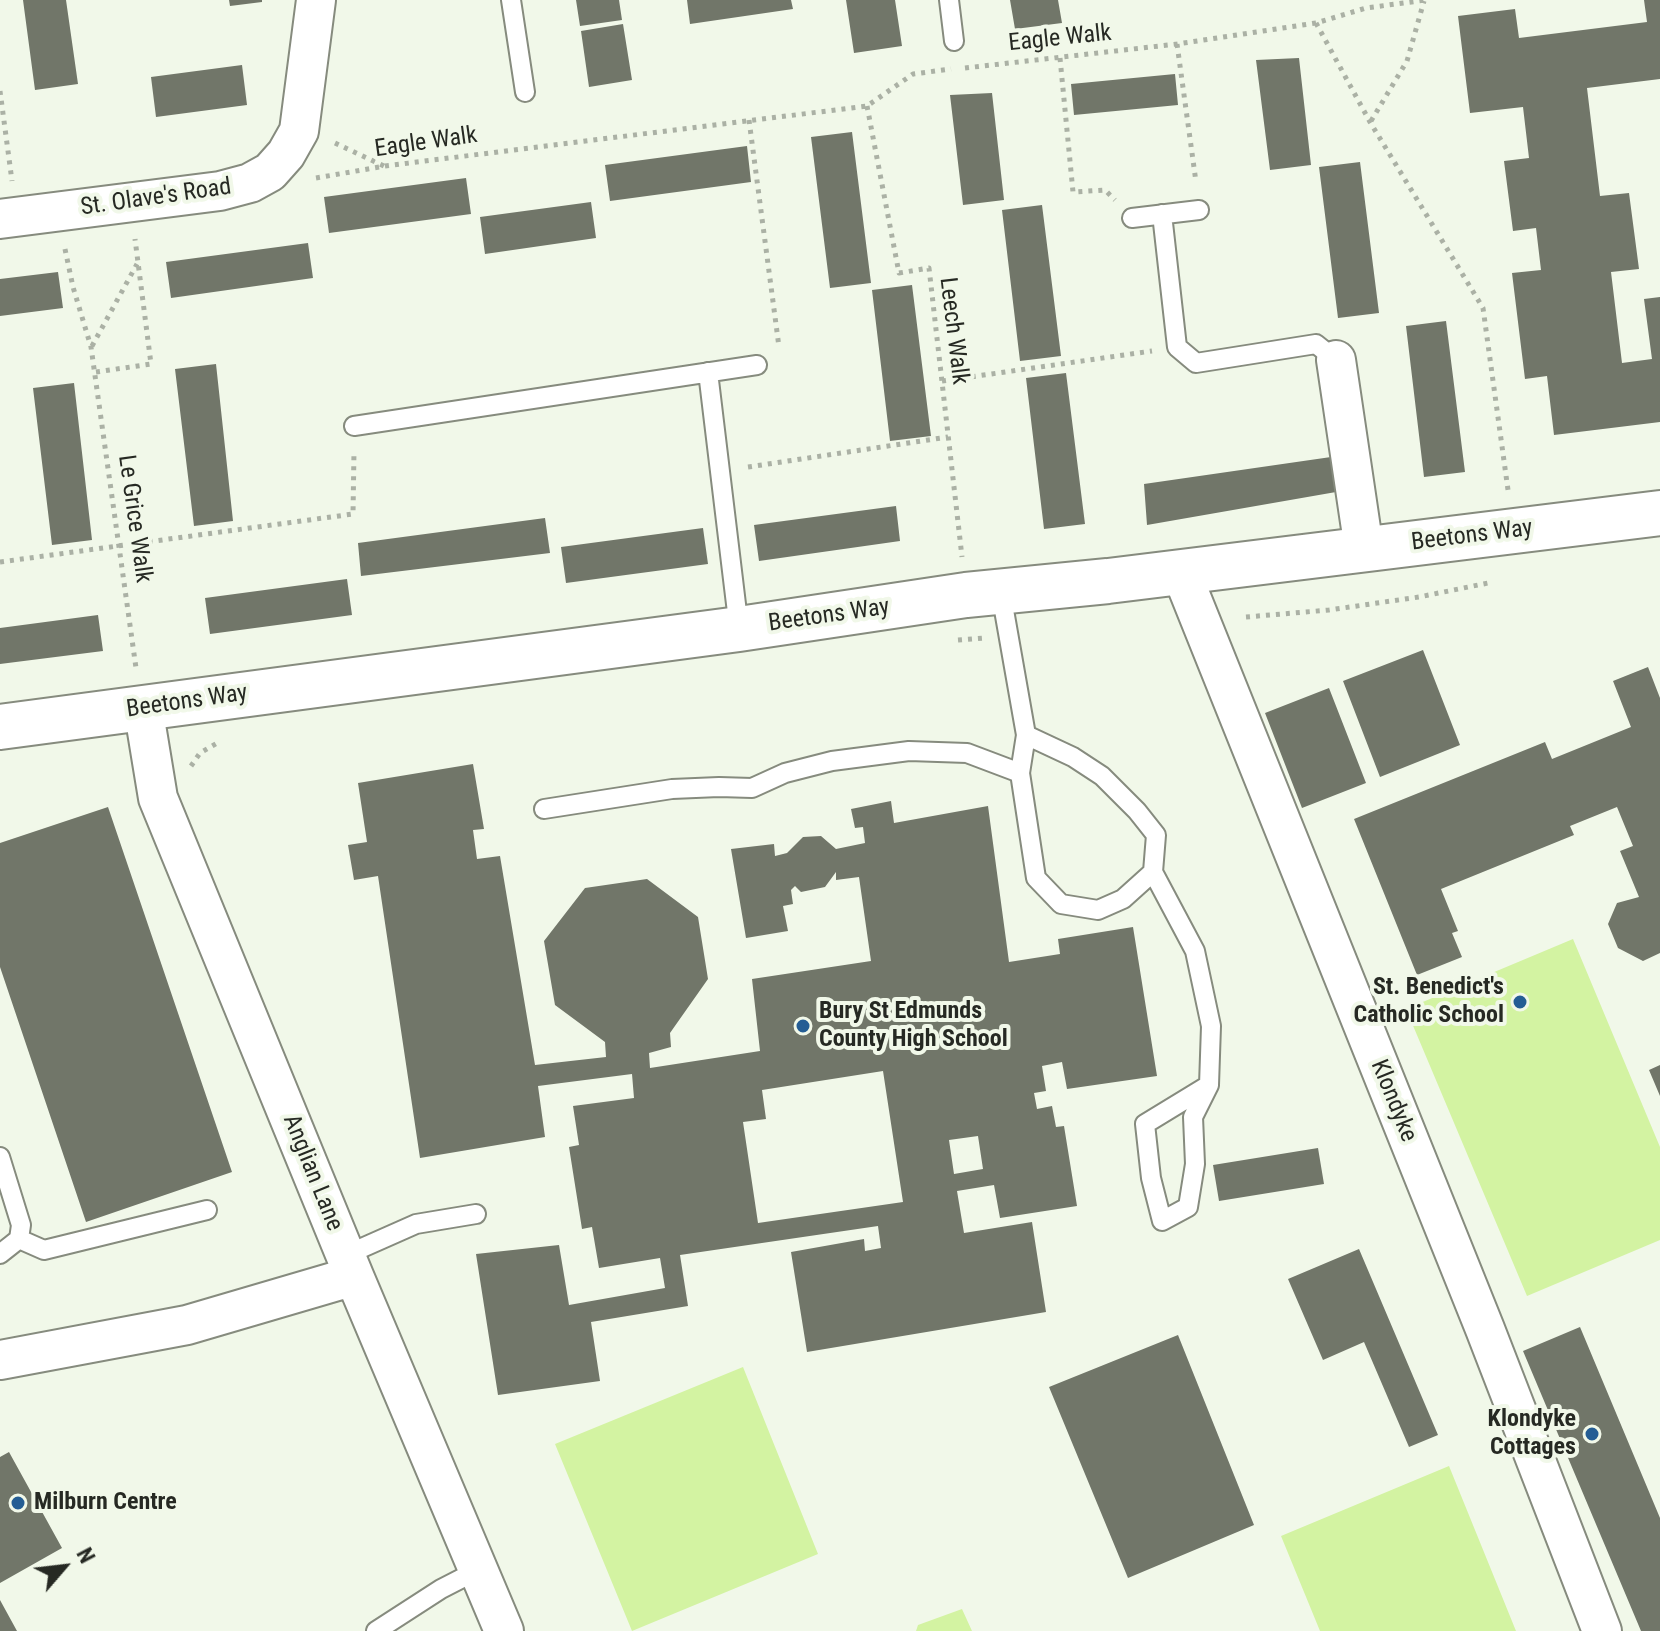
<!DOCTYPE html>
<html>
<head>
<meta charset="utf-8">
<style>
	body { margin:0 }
	#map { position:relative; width:1660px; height:1631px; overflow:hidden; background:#f1f8e9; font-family:"Roboto Condensed",sans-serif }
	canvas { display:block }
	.north { position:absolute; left:24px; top:1527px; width:80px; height:80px; -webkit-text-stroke:6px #f1f8e9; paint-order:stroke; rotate:62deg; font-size:22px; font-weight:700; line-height:32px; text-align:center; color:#262923 }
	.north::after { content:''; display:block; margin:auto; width:28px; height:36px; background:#262923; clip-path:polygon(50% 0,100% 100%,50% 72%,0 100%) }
</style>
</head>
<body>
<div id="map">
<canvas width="1660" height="1631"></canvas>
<div class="north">N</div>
</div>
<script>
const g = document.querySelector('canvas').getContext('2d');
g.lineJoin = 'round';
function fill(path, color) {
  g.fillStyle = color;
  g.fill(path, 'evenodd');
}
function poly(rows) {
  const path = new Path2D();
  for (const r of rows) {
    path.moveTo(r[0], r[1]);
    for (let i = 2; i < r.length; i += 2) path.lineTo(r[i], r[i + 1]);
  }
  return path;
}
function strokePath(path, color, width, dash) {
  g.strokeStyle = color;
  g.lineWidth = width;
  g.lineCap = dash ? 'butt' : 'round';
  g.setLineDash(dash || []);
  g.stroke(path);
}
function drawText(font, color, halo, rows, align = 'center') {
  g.font = font + ' "Roboto Condensed",sans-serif';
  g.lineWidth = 8;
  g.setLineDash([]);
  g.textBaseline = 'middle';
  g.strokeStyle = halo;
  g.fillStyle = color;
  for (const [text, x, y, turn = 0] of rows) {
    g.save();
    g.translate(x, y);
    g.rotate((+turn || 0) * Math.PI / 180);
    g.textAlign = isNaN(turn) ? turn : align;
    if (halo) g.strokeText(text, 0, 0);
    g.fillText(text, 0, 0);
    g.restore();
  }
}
fill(poly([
	[1573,939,1660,1147,1660,1240,1527,1296,1406,1009],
	[743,1367,818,1554,632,1631,555,1444],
	[1449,1466,1516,1631,1320,1631,1281,1536],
	[962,1609,972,1631,916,1631,918,1625]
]), '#d3f3a2');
fill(poly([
	[23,0,66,0,78,84,35,90],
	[229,0,262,0,262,2,230,6],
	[576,0,619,0,622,20,580,26],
	[687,0,791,0,793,9,690,24],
	[846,0,895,0,902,46,854,53],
	[1010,0,1058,0,1062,23,1015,29],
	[1644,0,1660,0,1660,79,1587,88,1600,196,1629,193,1639,269,1611,272,1622,363,1652,359,1644,299,1660,297,1660,422,1554,435,1547,376,1525,379,1512,273,1541,270,1536,228,1513,231,1504,161,1529,158,1523,107,1470,113,1458,16,1515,9,1519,38,1647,22],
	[623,24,632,80,589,87,581,31],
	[1299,58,1311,165,1270,170,1256,60],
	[242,65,247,105,156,117,151,77],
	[1175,74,1178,105,1074,115,1071,84],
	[992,93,1004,200,963,205,950,95],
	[852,132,871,283,830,288,811,137],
	[747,146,751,182,610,201,605,165],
	[1360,162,1379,313,1338,318,1319,167],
	[466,178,471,214,329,233,324,197],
	[591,202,596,238,485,254,480,217],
	[1042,205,1061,356,1020,361,1002,210],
	[308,243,313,278,171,298,166,262],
	[58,272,63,308,0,316,0,279],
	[912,285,931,436,890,441,872,290],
	[1446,321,1465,472,1424,477,1406,326],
	[216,364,233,521,194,526,175,369],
	[1066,373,1085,524,1044,529,1026,378],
	[74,383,92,540,52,545,33,388],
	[1331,457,1336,492,1147,525,1144,484],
	[896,506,900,541,759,561,754,525],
	[545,518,550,553,361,576,358,543],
	[703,528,708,564,566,583,561,547],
	[347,579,352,615,210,634,205,598],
	[98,615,103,651,0,664,0,628],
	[1423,650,1460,745,1380,777,1343,681],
	[1648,667,1660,698,1660,953,1643,961,1618,948,1608,924,1617,903,1639,897,1620,851,1633,846,1617,807,1570,826,1574,835,1441,889,1458,931,1452,933,1462,957,1417,975,1354,819,1545,742,1552,759,1631,727,1613,681],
	[1329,688,1366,783,1302,808,1265,713],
	[473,764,484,829,473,830,477,859,500,856,535,1065,606,1057,605,1042,555,1005,544,941,585,888,647,879,698,917,708,979,670,1033,671,1047,649,1053,650,1068,760,1051,752,979,871,961,859,877,836,880,836,872,825,887,801,892,795,886,791,890,793,904,783,906,788,931,746,938,731,849,774,844,775,856,787,853,803,837,821,836,836,849,865,843,863,827,855,828,851,809,891,801,894,823,988,806,1009,962,1060,954,1058,939,1133,927,1157,1076,1067,1089,1062,1062,1042,1066,1046,1091,1034,1093,1037,1109,1052,1106,1056,1127,1064,1126,1077,1206,1000,1218,994,1185,957,1191,964,1233,1032,1222,1046,1312,807,1352,791,1252,864,1239,865,1251,881,1248,878,1226,680,1255,688,1306,591,1322,600,1381,498,1395,476,1254,559,1245,569,1305,665,1288,660,1258,599,1268,592,1227,582,1229,569,1147,579,1145,573,1106,634,1098,632,1074,538,1086,545,1137,420,1158,378,876,354,880,348,845,367,842,358,783],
	[883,1071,903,1202,758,1223,743,1122,766,1119,762,1090],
	[978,1136,983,1169,954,1174,949,1140],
	[108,807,232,1172,86,1222,0,967,0,843],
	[1660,1065,1660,1096,1649,1070],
	[1318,1148,1324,1184,1219,1201,1213,1165],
	[1359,1249,1438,1435,1409,1447,1364,1342,1323,1360,1288,1279],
	[1580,1327,1660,1518,1660,1631,1641,1631,1523,1351],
	[1178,1335,1254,1525,1128,1578,1049,1387],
	[9,1452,62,1548,0,1583,0,1457],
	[0,1600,17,1631,0,1631]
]), '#717669');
const lane = poly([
	[511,0,525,92],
	[949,0,954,41],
	[1162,214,1177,347,1196,363,1316,344,1336,360],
	[1132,218,1199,210],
	[708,372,739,629],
	[354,426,757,365],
	[1001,593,1026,735,1020,773,1036,878,1061,904,1098,910,1123,899,1153,872,1156,835,1137,811,1102,776,1073,757,1026,735],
	[544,809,672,789,719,787,752,788,785,773,832,761,909,751,967,753,1020,773],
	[1153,872,1195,951,1211,1026,1209,1085,1193,1117,1195,1164,1188,1207,1162,1221,1151,1178,1145,1124,1209,1085],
	[0,1157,21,1225,19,1239,0,1254],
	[19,1239,44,1250,207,1210],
	[346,1255,416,1224,476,1214],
	[376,1631,441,1589,478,1570]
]);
const street = poly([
	[0,219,220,191,250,183,270,172,286,154,299,131,316,0],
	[1336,360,1364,549],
	[1181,572,1485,1329,1602,1631],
	[143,707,158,798,354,1276,504,1631],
	[0,1360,187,1325,354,1276]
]);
const secondary = poly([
	[0,727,739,629,966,595,1108,581,1660,513]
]);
strokePath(lane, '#868b7e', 22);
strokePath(street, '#868b7e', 42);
strokePath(secondary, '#868b7e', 48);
strokePath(poly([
	[1316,23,1370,122,1483,308,1508,490],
	[1177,44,1196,182],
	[1060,58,1073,192,1105,190,1115,200],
	[965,68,1177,44,1316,23,1366,8,1426,0],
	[0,91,12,181],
	[867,106,899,273,929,268,962,557],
	[749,120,779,347],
	[1371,121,1407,61,1424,1],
	[335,143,384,166],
	[316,178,385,166,867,106,913,74,951,69],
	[65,249,73,287,91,347,136,668],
	[92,346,137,264],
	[96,372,151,364,135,239],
	[942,381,1152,351],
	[748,467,948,437],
	[0,562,353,514,354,451],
	[1246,617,1329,610,1419,597,1493,582],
	[958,640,984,638],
	[191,766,200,753,219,742]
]), '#abb1a5', 5, [4, 6]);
strokePath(lane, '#fff', 18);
strokePath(street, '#fff', 38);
strokePath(secondary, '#fff', 44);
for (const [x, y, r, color] of [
	[1520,1002,8,"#245d94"],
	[803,1026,8,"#245d94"],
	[1592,1434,8,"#245d94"],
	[18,1503,8,"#245d94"]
]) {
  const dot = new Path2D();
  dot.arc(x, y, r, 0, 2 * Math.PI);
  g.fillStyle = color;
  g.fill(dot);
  strokePath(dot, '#f1f8e9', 3);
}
drawText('24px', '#262923', '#f1f8e9', [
	["Eagle Walk",1060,39,-6],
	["Eagle Walk",426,143,-8],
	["St. Olave's Road",156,198,-8],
	["Leech Walk",953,331,83],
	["Le Grice Walk",134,519,82],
	["Beetons Way",1472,536,-7],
	["Beetons Way",829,616,-8],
	["Beetons Way",187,702,-8],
	["Klondyke",1393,1101,68],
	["Anglian Lane",312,1173,68]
]);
drawText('bold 24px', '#262923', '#f1f8e9', [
	["St. Benedict's",1504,988],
	["Catholic School",1504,1016],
	["Bury St Edmunds",819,1012,"left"],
	["County High School",819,1040,"left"],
	["Klondyke",1576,1420],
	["Cottages",1576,1448],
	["Milburn Centre",34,1503,"left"]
], 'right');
</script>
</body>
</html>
